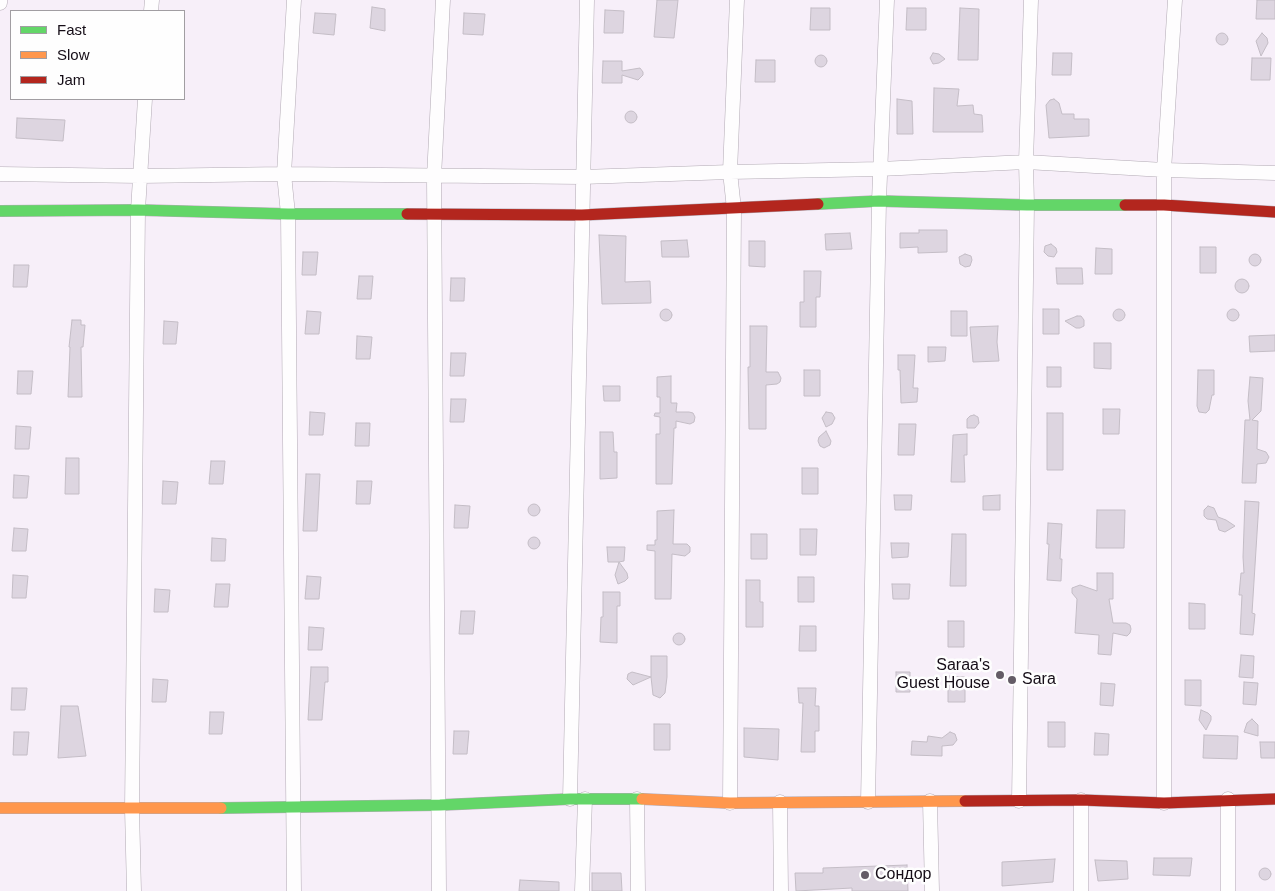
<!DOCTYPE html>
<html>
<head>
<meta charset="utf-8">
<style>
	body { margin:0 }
	#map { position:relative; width:1275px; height:891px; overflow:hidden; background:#f7eff9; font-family:Arial,sans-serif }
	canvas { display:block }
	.legend { position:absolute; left:10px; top:10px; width:175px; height:90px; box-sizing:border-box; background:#fefefe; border:1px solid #a19ea2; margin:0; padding:6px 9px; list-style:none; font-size:15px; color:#150d17 }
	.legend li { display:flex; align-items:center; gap:10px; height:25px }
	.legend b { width:25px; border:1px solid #a19ea2 }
</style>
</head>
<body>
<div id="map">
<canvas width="1275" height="891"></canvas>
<ul class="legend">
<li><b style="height:6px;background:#63d668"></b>Fast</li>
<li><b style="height:6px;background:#ff974d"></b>Slow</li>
<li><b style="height:6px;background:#b3261e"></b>Jam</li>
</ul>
</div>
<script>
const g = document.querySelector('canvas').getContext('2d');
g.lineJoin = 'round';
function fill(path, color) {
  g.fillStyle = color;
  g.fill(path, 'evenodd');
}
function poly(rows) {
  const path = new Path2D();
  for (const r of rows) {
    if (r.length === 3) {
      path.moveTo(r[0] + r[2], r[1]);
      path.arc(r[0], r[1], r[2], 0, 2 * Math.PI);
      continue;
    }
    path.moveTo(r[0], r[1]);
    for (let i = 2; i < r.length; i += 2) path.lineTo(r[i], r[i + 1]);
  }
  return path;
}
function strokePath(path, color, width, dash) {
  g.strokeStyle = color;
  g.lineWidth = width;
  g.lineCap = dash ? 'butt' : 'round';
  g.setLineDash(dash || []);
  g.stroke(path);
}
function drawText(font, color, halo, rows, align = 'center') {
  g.font = font + ' Arial,sans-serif';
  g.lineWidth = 5;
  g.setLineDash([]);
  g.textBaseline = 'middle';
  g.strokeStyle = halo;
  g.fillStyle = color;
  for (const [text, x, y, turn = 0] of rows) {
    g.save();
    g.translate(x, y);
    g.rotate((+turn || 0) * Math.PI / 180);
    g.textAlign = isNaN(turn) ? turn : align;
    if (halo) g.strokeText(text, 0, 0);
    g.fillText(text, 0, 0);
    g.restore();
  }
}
const building = poly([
	[657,0,678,0,674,38,654,37,657,0],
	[1257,0,1275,0,1275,19,1256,19,1257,0],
	[372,7,385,9,385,31,370,28,372,7],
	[811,8,830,8,830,30,810,30,811,8],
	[907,8,926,8,926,30,906,30,907,8],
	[960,8,979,9,978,60,958,60,960,8],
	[605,10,624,11,623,33,604,33,605,10],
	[315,13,336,14,334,35,313,33,315,13],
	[464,13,485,14,483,35,463,34,464,13],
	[1262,33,1267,38,1268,43,1261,56,1256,41,1262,33],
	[1222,39,6],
	[933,53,939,54,945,59,939,63,933,64,930,58,933,53],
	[1053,53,1072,53,1071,75,1052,75,1053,53],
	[821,61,6],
	[1252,58,1271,58,1270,80,1251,80,1252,58],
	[756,60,775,60,775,82,755,82,756,60],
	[603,61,622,61,622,71,640,68,643,72,643,75,638,80,622,75,622,83,602,83,603,61],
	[934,88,959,89,957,106,973,105,974,114,982,115,983,132,933,132,934,88],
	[897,99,912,101,913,134,897,134,897,99],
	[1054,99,1059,103,1062,114,1074,114,1074,119,1089,119,1089,136,1049,138,1046,105,1050,100,1054,99],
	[631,117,6],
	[17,118,65,120,63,141,16,138,17,118],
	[919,230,947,230,947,252,918,253,918,247,900,248,900,233,919,233,919,230],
	[850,233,852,249,826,250,825,234,850,233],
	[599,235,626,236,625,282,650,281,651,303,602,304,599,235],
	[687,240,689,257,662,257,661,241,687,240],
	[749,241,765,241,765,267,749,266,749,241],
	[1051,244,1056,248,1057,252,1054,257,1048,256,1044,252,1045,246,1051,244],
	[1200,247,1216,247,1216,273,1200,273,1200,247],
	[1096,248,1112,249,1112,274,1095,274,1096,248],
	[303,252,318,252,316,275,302,275,303,252],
	[1255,260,6],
	[965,254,971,256,972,260,970,266,965,267,960,264,959,257,965,254],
	[14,265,29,265,27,287,13,287,14,265],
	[1056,268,1082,268,1083,284,1057,284,1056,268],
	[804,271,821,271,820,297,816,297,816,327,800,327,800,302,804,302,804,271],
	[359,276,373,276,371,299,357,299,359,276],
	[451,278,465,278,464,301,450,301,451,278],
	[1242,286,7],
	[666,315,6],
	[1233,315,6],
	[1119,315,6],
	[1043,309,1059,309,1059,334,1043,334,1043,309],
	[307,311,321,312,319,334,305,334,307,311],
	[951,311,967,311,967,336,951,336,951,311],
	[1077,316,1081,316,1084,320,1084,326,1080,328,1076,328,1065,321,1077,316],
	[72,320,81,320,81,325,85,325,83,347,81,347,82,397,68,397,70,347,69,347,72,320],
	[164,321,178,322,176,344,163,344,164,321],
	[750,326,767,326,766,372,778,372,781,378,780,382,777,384,766,385,766,429,749,429,748,367,750,367,750,326],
	[998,326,997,342,999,361,973,362,970,327,998,326],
	[1275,335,1275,351,1250,352,1249,336,1275,335],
	[357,336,372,337,370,359,356,359,357,336],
	[1094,343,1111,343,1111,369,1094,368,1094,343],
	[928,347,946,347,945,361,928,362,928,347],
	[451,353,466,353,464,376,450,376,451,353],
	[898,355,915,355,913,388,918,388,917,402,901,403,900,370,898,370,898,355],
	[1047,367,1061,367,1061,387,1047,387,1047,367],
	[804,370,820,370,820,396,804,396,804,370],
	[1198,370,1214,370,1214,395,1212,395,1209,410,1206,413,1199,412,1197,406,1198,370],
	[18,371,33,371,31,394,17,394,18,371],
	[671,376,671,403,677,403,676,412,689,412,693,413,695,417,694,422,690,424,676,421,676,428,674,428,672,484,656,484,656,434,660,434,660,417,654,416,655,413,660,413,660,397,657,397,657,377,671,376],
	[1250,377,1263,378,1261,411,1252,420,1258,421,1257,449,1266,452,1269,457,1266,463,1257,464,1256,483,1242,483,1245,420,1250,420,1248,401,1250,377],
	[603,386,620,386,620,401,604,401,603,386],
	[451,399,466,399,464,422,450,422,451,399],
	[1103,409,1120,409,1119,434,1103,434,1103,409],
	[310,412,325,413,323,435,309,435,310,412],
	[826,412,832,413,835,418,832,424,826,427,822,418,826,412],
	[1047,413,1063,413,1063,470,1047,470,1047,413],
	[974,415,978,417,979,423,975,428,967,428,967,419,970,416,974,415],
	[356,423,370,423,369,446,355,446,356,423],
	[899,424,916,424,914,455,898,455,899,424],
	[16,426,31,427,29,449,15,449,16,426],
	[826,431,831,441,830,445,824,448,820,446,818,441,819,437,826,431],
	[600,432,613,432,614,452,617,452,617,478,600,479,600,432],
	[967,434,967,455,964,455,965,482,951,482,953,435,967,434],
	[66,458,79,458,79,494,65,494,66,458],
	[211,461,225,461,223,484,209,484,211,461],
	[802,468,818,468,818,494,802,494,802,468],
	[306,474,320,474,317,531,303,531,306,474],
	[14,475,29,476,27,498,13,498,14,475],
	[163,481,178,482,176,504,162,504,163,481],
	[357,481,372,481,370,504,356,504,357,481],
	[894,495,912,495,911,510,895,510,894,495],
	[1000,495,1000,510,983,510,983,496,1000,495],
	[1245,501,1259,502,1252,613,1255,614,1253,635,1240,634,1242,595,1239,595,1241,573,1244,573,1243,557,1245,501],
	[534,510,6],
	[455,505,470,506,468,528,454,528,455,505],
	[1208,506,1214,508,1218,517,1226,520,1235,526,1225,532,1219,530,1216,520,1207,519,1204,516,1204,510,1208,506],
	[674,510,673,544,687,544,690,547,690,552,685,556,672,554,671,599,655,599,655,551,647,550,647,545,655,545,655,540,657,540,657,511,674,510],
	[1097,510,1125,510,1124,548,1096,548,1097,510],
	[1048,523,1062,524,1060,559,1062,559,1061,581,1047,580,1049,544,1047,544,1048,523],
	[14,528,28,529,26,551,12,551,14,528],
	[800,529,817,529,816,555,800,555,800,529],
	[751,534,767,534,767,559,751,559,751,534],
	[952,534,966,534,966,586,950,586,952,534],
	[534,543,6],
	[212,538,226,539,225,561,211,561,212,538],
	[891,543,909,543,908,557,892,558,891,543],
	[607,547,625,547,624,561,619,562,627,573,628,578,625,581,618,584,615,575,619,562,608,562,607,547],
	[1097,573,1113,573,1113,599,1109,599,1113,623,1126,623,1130,625,1131,629,1130,633,1127,636,1113,633,1111,655,1098,654,1099,635,1075,633,1077,599,1072,593,1072,588,1080,585,1097,591,1097,573],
	[13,575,28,576,26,598,12,598,13,575],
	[307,576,321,577,319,599,305,599,307,576],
	[798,577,814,577,814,602,798,602,798,577],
	[746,580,760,580,760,602,763,602,763,627,746,627,746,580],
	[216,584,230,584,228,607,214,607,216,584],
	[892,584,910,584,909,599,893,599,892,584],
	[155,589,170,590,168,612,154,612,155,589],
	[603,592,620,592,620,606,617,606,617,643,600,642,601,617,603,617,603,592],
	[1189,603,1205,604,1205,629,1189,629,1189,603],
	[461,611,475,611,473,634,459,634,461,611],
	[948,621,964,621,964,647,948,647,948,621],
	[800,626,816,626,816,651,799,651,800,626],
	[309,627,324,628,322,650,308,650,309,627],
	[679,639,6],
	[1241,655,1254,656,1253,678,1239,677,1241,655],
	[651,656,667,656,667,677,665,693,660,698,653,695,651,677,633,685,627,679,628,674,632,672,651,677,651,656],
	[311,667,328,667,328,682,325,682,322,720,308,720,311,667],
	[896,672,910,672,910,692,896,692,896,672],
	[948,676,965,677,965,702,948,702,948,676],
	[153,679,168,680,166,702,152,702,153,679],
	[1185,680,1201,680,1201,706,1185,705,1185,680],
	[1244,682,1258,683,1256,705,1243,704,1244,682],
	[1101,683,1115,684,1113,706,1100,705,1101,683],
	[12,688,27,688,25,710,11,710,12,688],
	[798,688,816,688,815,706,819,706,819,731,815,731,815,752,801,752,803,703,799,703,798,688],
	[61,706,78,706,86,756,58,758,61,706],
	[1201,710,1208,713,1211,716,1211,720,1206,730,1199,720,1201,710],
	[210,712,224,712,222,734,209,734,210,712],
	[1252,719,1258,725,1258,736,1244,732,1247,723,1252,719],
	[1048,722,1065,722,1065,747,1048,747,1048,722],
	[654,724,670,724,670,750,654,750,654,724],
	[744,728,779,729,778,760,744,757,744,728],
	[454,731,469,731,467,754,453,754,454,731],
	[14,732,29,732,27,755,13,755,14,732],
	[950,732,955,734,957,740,953,745,942,746,942,756,911,755,912,741,927,742,928,736,942,738,950,732],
	[1095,733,1109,734,1108,755,1094,755,1095,733],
	[1204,735,1238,736,1237,759,1203,758,1204,735],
	[1260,742,1275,742,1275,758,1261,758,1260,742],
	[1154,858,1192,858,1190,876,1153,875,1154,858],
	[1055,859,1053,882,1002,886,1002,862,1055,859],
	[1095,860,1127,861,1128,879,1098,881,1095,860],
	[907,865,908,891,852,891,852,888,796,891,795,873,823,873,823,868,907,865],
	[1265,874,6],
	[592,873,621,873,622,891,592,891,592,873],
	[520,880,559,882,559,891,519,891,520,880]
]);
fill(building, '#ddd5e0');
strokePath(building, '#c4bdc6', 1);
const street = poly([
	[294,0,284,174,288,214,294,891],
	[0,3,0,0],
	[151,11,152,0],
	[0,174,140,176,284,174,582,177,730,172,880,169,1026,162,1164,170,1275,173],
	[570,799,587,0],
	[637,799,638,891],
	[1228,799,1228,891],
	[1081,800,1081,891],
	[930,801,932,891],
	[1019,801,1027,205,1026,162,1031,0],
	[780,802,781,891],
	[868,802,879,201,887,0],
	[730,803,734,209,730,172,737,0],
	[1164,803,1164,170,1175,0],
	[134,891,132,809,138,210,145,99],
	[439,891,434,177,443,0],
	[582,891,585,799]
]);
const fast = poly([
	[818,204,879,201,1027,205,1125,205],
	[0,211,138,210,288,214,407,214],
	[221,808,440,805,570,799,642,799]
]);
const slow = poly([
	[642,799,730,803,965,801],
	[0,808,221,808]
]);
const jam = poly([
	[1125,205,1164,205,1275,212],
	[407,214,582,215,818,204],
	[965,801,1081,800,1164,803,1275,799]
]);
strokePath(street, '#b2aab4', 15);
strokePath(fast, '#b2aab4', 12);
strokePath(slow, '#b2aab4', 12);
strokePath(jam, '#b2aab4', 12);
strokePath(street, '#fefdfe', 14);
strokePath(fast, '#63d668', 11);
strokePath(slow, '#ff974d', 11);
strokePath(jam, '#b3261e', 11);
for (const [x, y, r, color] of [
	[1000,675,5,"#645c66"],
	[1012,680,5,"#645c66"],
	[865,875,5,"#645c66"]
]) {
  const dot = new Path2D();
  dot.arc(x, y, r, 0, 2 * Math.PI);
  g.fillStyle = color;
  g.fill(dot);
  strokePath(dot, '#fefefe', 2);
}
drawText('16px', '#150d17', '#fefefe', [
	["Saraa's",990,666,"right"],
	["Guest House",990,684,"right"],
	["Sara",1022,680],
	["Сондор",875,875]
], 'left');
</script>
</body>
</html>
